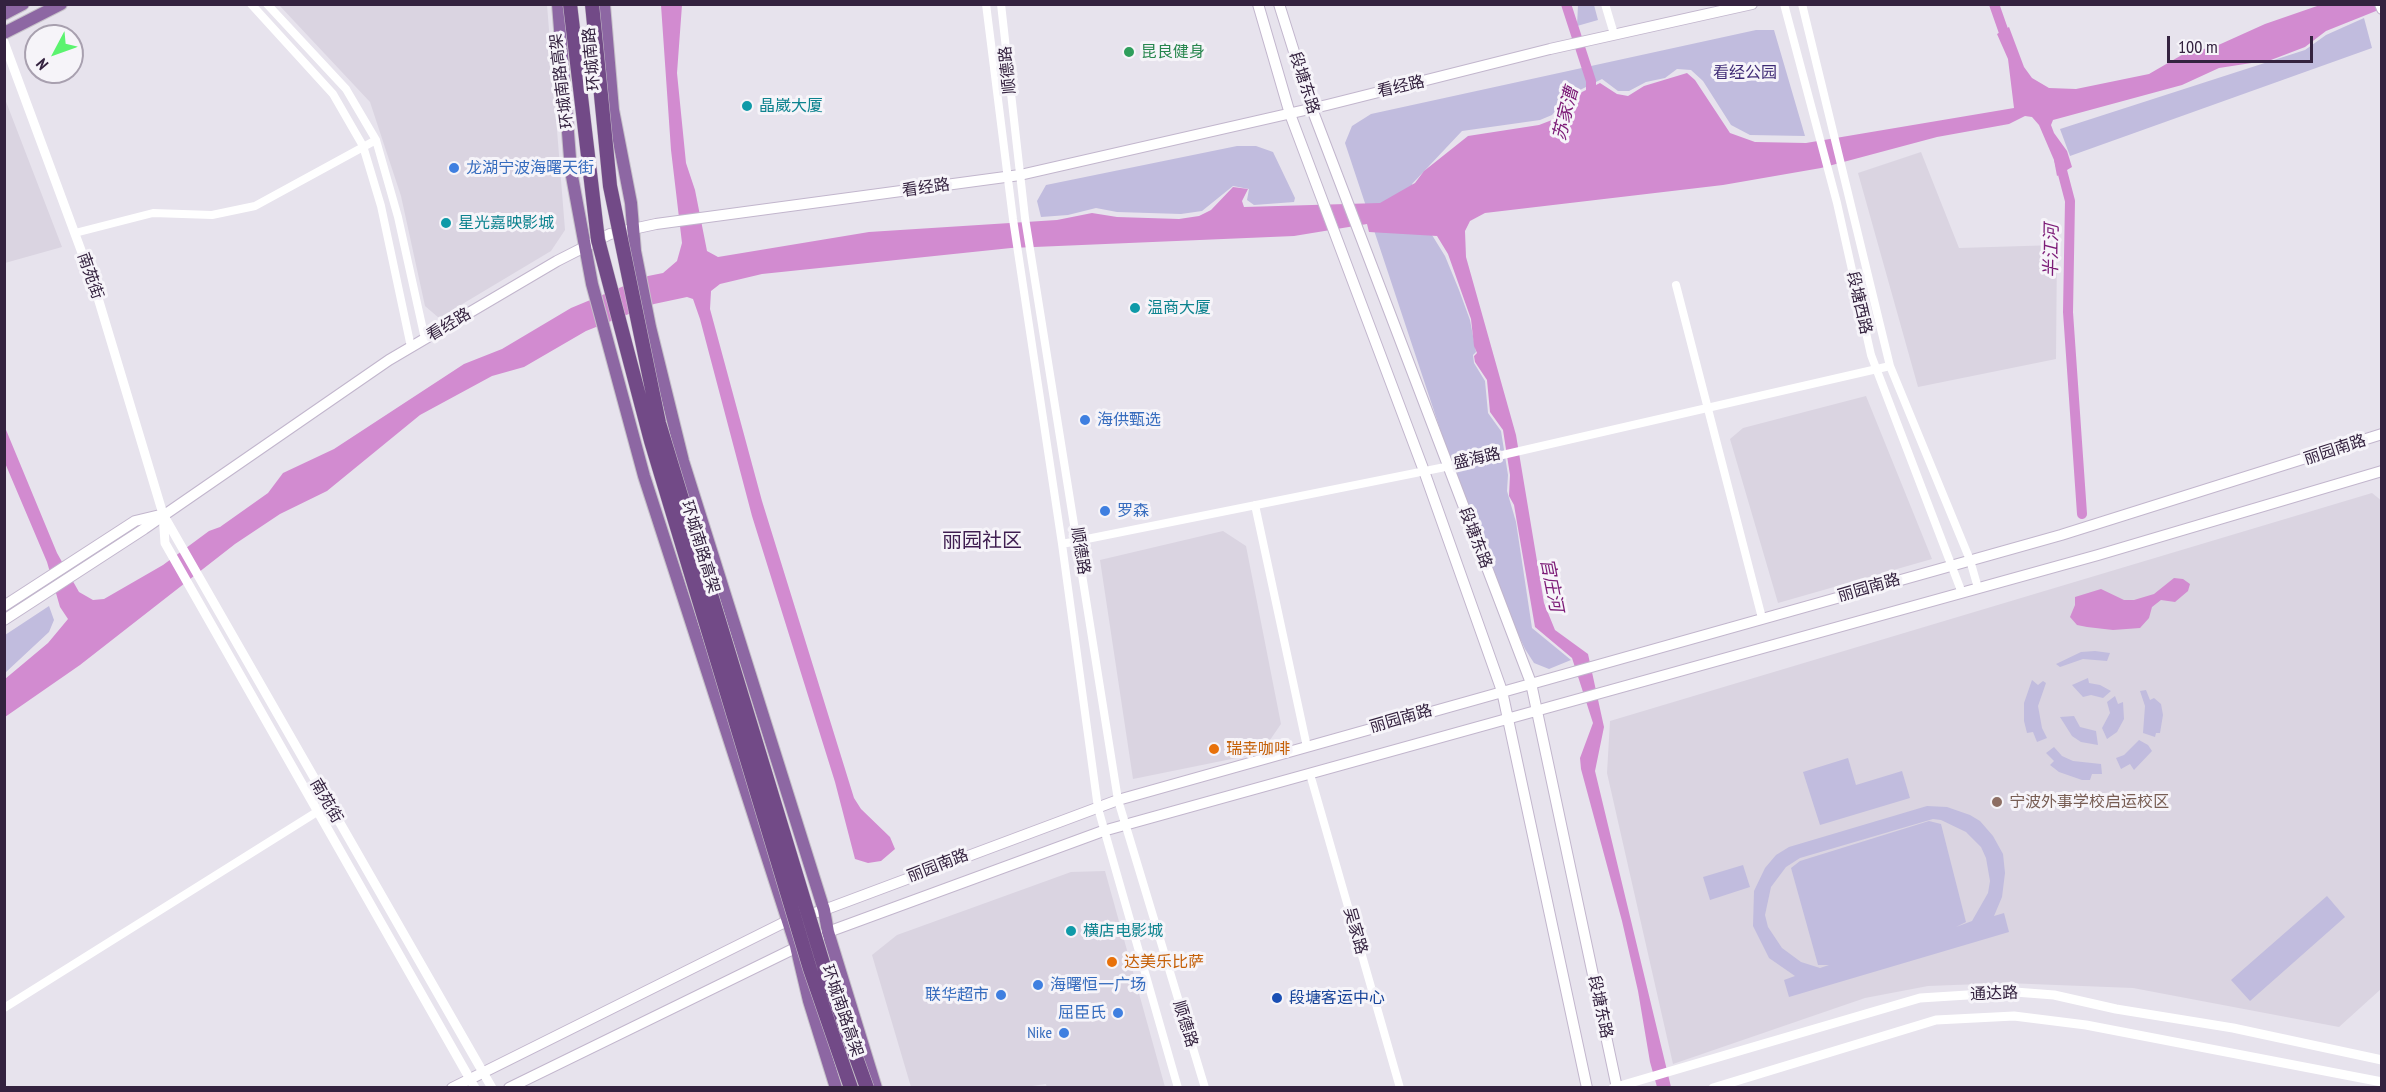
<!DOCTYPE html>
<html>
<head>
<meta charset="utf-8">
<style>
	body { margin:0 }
	#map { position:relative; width:2386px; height:1092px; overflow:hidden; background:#e7e3ed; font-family:"PT Sans Narrow",sans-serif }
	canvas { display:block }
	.frame { position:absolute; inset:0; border:6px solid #34223f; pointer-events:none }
	.north { position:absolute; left:24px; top:24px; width:60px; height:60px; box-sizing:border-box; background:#f6f4f9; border:2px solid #a8a0af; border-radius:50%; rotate:229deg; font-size:16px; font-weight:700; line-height:24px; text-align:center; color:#34223f }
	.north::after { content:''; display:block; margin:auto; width:21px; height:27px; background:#5bf36f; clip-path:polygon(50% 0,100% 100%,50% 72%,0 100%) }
	.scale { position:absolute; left:2167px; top:36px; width:146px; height:27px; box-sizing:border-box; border:3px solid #34223f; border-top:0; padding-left:8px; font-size:18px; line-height:21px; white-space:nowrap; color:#34223f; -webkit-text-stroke:4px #f6f4f9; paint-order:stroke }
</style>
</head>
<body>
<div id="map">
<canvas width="2386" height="1092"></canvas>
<div class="frame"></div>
<div class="north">N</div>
<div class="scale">100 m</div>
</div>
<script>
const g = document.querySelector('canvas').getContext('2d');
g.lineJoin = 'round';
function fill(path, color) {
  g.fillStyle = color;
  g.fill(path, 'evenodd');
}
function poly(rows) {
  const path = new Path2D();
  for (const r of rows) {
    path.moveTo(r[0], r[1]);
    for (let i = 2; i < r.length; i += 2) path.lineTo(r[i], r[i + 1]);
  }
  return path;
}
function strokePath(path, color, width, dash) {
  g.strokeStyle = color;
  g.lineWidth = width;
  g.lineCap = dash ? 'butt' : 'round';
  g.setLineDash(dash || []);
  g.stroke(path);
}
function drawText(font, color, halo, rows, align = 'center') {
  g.font = font + ' "PT Sans Narrow","Noto Sans SC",sans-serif';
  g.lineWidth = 6;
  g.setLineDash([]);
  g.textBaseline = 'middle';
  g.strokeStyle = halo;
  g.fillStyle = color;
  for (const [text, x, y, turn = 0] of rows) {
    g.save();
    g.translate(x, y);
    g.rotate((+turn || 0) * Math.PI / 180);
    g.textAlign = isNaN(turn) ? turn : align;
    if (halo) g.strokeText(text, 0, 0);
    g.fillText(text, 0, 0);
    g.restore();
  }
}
fill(poly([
	[279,5,547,5,565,230,551,251,439,318,425,306,401,196,370,102],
	[5,99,62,247,5,263,4,263],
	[1921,152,1959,248,2057,245,2056,359,1918,387,1858,173],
	[1866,396,1932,559,1778,603,1730,439,1743,428],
	[2372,493,2382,501,2381,989,2339,1027,2133,988,2006,983,1928,986,1865,998,1673,1064,1607,773,1610,721],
	[1223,531,1246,546,1281,724,1261,753,1133,779,1100,560],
	[1105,871,1165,1087,1047,1088,1046,1084,1018,1088,911,1087,872,955,897,935,1071,872]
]), '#dad4e1');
fill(poly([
	[1578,5,1594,5,1598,20,1577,26],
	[2364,18,2372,48,2070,156,2060,129,2305,50,2326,35],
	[1756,30,1774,30,1805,136,1750,135,1731,125,1703,81,1691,70,1677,69,1665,78,1646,82,1629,91,1618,91,1602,79,1568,96,1552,115,1540,120,1462,131,1412,184,1432,235,1445,256,1459,290,1470,320,1476,352,1473,355,1474,363,1485,381,1488,413,1501,431,1508,475,1507,491,1516,522,1532,628,1571,660,1549,669,1534,663,1525,649,1511,619,1447,450,1345,143,1352,126,1371,114],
	[1237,146,1256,146,1273,152,1295,198,1294,202,1254,205,1247,200,1249,189,1233,186,1202,211,1181,214,1117,212,1096,208,1068,215,1041,217,1037,201,1046,185],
	[49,606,54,620,49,632,5,673,5,635],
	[2095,651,2110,653,2107,661,2083,659,2060,667,2056,664,2081,652],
	[2088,678,2089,683,2100,685,2111,691,2103,698,2091,695,2083,697,2072,685],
	[2032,680,2038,685,2043,681,2046,683,2038,706,2042,728,2047,738,2037,742,2033,732,2027,733,2024,721,2024,703],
	[2146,690,2150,700,2154,698,2161,704,2163,715,2160,733,2156,733,2155,737,2143,733,2145,706,2140,691],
	[2115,696,2118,704,2123,702,2124,719,2117,732,2107,739,2102,728,2110,713,2107,702],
	[2074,716,2080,727,2096,731,2098,745,2081,742,2072,736,2060,717],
	[2139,740,2148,745,2152,751,2134,770,2130,764,2121,769,2116,758,2124,755],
	[2054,747,2062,756,2073,761,2101,764,2102,774,2092,774,2090,780,2082,780,2059,772,2050,765,2054,761,2046,753],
	[1848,758,1856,785,1902,771,1910,798,1820,825,1803,772],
	[1927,806,1947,807,1970,815,1980,821,1993,836,2003,854,2005,873,2002,897,1994,916,2004,913,2009,932,1789,997,1784,980,1795,976,1769,958,1753,926,1754,891,1765,868,1776,855,1789,847],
	[1933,819,1941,820,1966,832,1981,847,1986,858,1990,881,1988,893,1972,921,1956,927,1966,922,1941,824,1929,821,1800,861,1791,868,1818,965,1829,965,1820,968,1801,962,1782,948,1768,927,1765,915,1771,887,1786,867,1800,858],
	[1743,865,1750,887,1710,900,1703,877],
	[2327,896,2345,917,2250,1001,2231,980]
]), '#c1bcde');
fill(poly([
	[661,5,682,5,677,73,686,163,695,190,707,251,718,257,869,232,1057,220,1092,213,1117,217,1179,219,1199,216,1211,210,1233,187,1248,189,1242,201,1244,207,1380,203,1415,183,1424,171,1468,136,1539,125,1552,120,1572,97,1600,83,1617,94,1628,96,1644,86,1687,73,1695,80,1730,133,1755,142,1806,143,2014,108,2008,59,1997,34,2009,27,2024,67,2032,78,2049,88,2076,89,2149,74,2187,52,2214,47,2265,24,2320,5,2381,5,2381,9,2326,31,2305,47,2271,60,2219,68,2182,85,2053,120,2051,125,2054,133,2067,151,2072,167,2057,176,2054,160,2039,125,2032,117,2025,116,2009,124,1937,137,1821,168,1723,185,1485,213,1470,221,1465,231,1466,257,1516,435,1544,603,1555,630,1588,654,1604,727,1595,771,1671,1087,1657,1087,1650,1062,1638,991,1622,921,1581,769,1580,758,1593,723,1572,658,1535,627,1514,505,1509,496,1510,475,1503,430,1490,412,1487,380,1475,362,1474,356,1477,353,1474,346,1471,319,1448,254,1437,236,1369,232,1367,224,1294,236,1011,248,762,274,720,284,711,291,710,309,762,501,854,798,861,809,890,837,895,849,881,861,868,863,855,859,835,782,752,516,700,319,693,299,687,297,654,304,586,331,524,367,492,376,420,415,327,491,280,514,235,544,80,665,5,717,5,679,48,643,68,619,60,607,47,562,5,463,4,425,57,553,79,592,93,600,104,599,163,565,209,531,220,527,268,493,283,473,334,449,464,364,502,349,571,308,648,276,663,273,677,261,682,243,671,150],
	[2174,578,2183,579,2190,584,2188,591,2175,602,2161,600,2152,607,2149,618,2140,628,2113,630,2087,627,2077,625,2070,617,2075,605,2075,597,2101,589,2124,600,2134,600,2154,594]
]), '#d28bd0');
strokePath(poly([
	[1566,4,1591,81,1591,100],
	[1994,4,2008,44],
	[2059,159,2070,201,2068,312,2082,514]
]), '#d28bd0', 10);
const secondary = poly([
	[1258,4,1290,114,1424,471,1502,691,1587,1088],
	[1279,4,1312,109,1531,683,1617,1088],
	[2380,4,2382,9],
	[4,606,135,521,160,515],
	[4,620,144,529,389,360,557,261,610,234,656,224,1020,175,1327,105,1550,49,1752,4],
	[452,1088,787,921,824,910,1118,800,2061,535,2382,434],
	[509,1088,828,932,1103,831,2098,555,2382,471]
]);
const primary = poly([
	[558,4,571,171,592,284,644,476,796,946,809,1001,836,1088],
	[604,4,613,110,631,203,635,251,650,327,683,461,824,910,828,932,876,1088],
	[4,14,23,4],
	[4,33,61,4]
]);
strokePath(secondary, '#c2b6cd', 12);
strokePath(primary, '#c6c1c9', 14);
strokePath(poly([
	[251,4,333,94,363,146,381,206,411,347],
	[267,4,346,89,376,140,398,217,425,339],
	[986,4,1013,219,1062,544,1098,808,1178,1088],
	[1001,4,1025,218,1118,800,1205,1088],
	[1605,4,1614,34],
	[1784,4,1837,203,1871,355,1962,593],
	[1802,4,1890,366,1970,560,1978,588],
	[75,233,153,213,212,215,255,206,376,140],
	[1676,285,1762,618],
	[1255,505,1307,747],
	[1062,544,1485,459,1890,366],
	[1310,774,1400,1088],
	[4,1008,328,805]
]), '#fff', 8);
strokePath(poly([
	[4,42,95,288,163,514,165,543,475,1088],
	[164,516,492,1088],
	[1613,1088,1920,998,2015,992,2054,995,2116,1009,2233,1028,2382,1060],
	[1713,1088,1936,1020,2014,1016,2086,1025,2382,1082]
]), '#fff', 9);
strokePath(secondary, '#fff', 10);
strokePath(primary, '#8d67a3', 12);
const trunkBridge = poly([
	[570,4,598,240,651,441,810,969,851,1088],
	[592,4,610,186,659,423,826,973,867,1088]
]);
strokePath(trunkBridge, '#c6c1c9', 15, []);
strokePath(trunkBridge, '#724a87', 14);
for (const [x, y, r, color] of [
	[1129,52,6,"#2e9e5b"],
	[747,106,6,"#0f9aa8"],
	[454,168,6,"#3f7fe0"],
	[446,223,6,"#0f9aa8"],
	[1135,308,6,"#0f9aa8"],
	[1085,420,6,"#3f7fe0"],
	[1105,511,6,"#3f7fe0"],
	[1214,749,6,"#e8710a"],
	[1997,802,6,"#8d6e63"],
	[1071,931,6,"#0f9aa8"],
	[1112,962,6,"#e8710a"],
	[1038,985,6,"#3f7fe0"],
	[1001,995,6,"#3f7fe0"],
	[1277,998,6,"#1a4fb4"],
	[1118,1013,6,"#3f7fe0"],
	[1064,1033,6,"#3f7fe0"]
]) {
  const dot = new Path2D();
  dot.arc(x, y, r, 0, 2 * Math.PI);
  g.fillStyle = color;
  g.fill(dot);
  strokePath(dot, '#f6f4f9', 2);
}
drawText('16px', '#27864d', '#f6f4f9', [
	["昆良健身",1141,52]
], 'left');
drawText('16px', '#34223f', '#f6f4f9', [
	["环城南路",592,59,-95],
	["顺德路",1008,70,-96],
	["环城南路高架",562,81,-97],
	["段塘东路",1304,83,72],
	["看经路",1401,87,-13],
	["看经路",926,188,-8],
	["南苑街",90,276,71],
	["段塘西路",1859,303,77],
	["看经路",449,325,-31],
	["丽园南路",2335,450,-18],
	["盛海路",1477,459,-13],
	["段塘东路",1475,538,69],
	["环城南路高架",700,547,73],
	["顺德路",1080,551,81],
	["丽园南路",1869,588,-16],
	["丽园南路",1401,719,-16],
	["南苑街",326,801,60],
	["丽园南路",938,866,-21],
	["吴家路",1355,931,74],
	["通达路",1994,994,-2],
	["段塘东路",1600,1007,78],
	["环城南路高架",842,1011,71],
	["顺德路",1185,1024,73]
]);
drawText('16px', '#402c76', '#f6f4f9', [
	["看经公园",1745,73]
]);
drawText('16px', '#0d838f', '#f6f4f9', [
	["晶崴大厦",759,106],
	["星光嘉映影城",458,223],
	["温商大厦",1147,308],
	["横店电影城",1083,931]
], 'left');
drawText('16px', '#366cbe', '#f6f4f9', [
	["龙湖宁波海曙天街",466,168],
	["海供甄选",1097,420],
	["罗森",1117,511],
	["海曙恒一广场",1050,985],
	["联华超市",989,995,"right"],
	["屈臣氏",1106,1013,"right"],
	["Nike",1052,1033,"right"]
], 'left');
drawText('16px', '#c56008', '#f6f4f9', [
	["瑞幸咖啡",1226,749],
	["达美乐比萨",1124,962]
], 'left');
drawText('16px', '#785e54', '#f6f4f9', [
	["宁波外事学校启运校区",2009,802]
], 'left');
drawText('16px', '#164399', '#f6f4f9', [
	["段塘客运中心",1289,998]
], 'left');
drawText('italic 18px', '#7c1b77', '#f6f4f9', [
	["苏家漕",1566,114,-76],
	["半江河",2052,251,-89],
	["官庄河",1551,585,79]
]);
drawText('20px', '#3f1e51', '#f6f4f9', [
	["丽园社区",982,541]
]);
</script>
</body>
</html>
